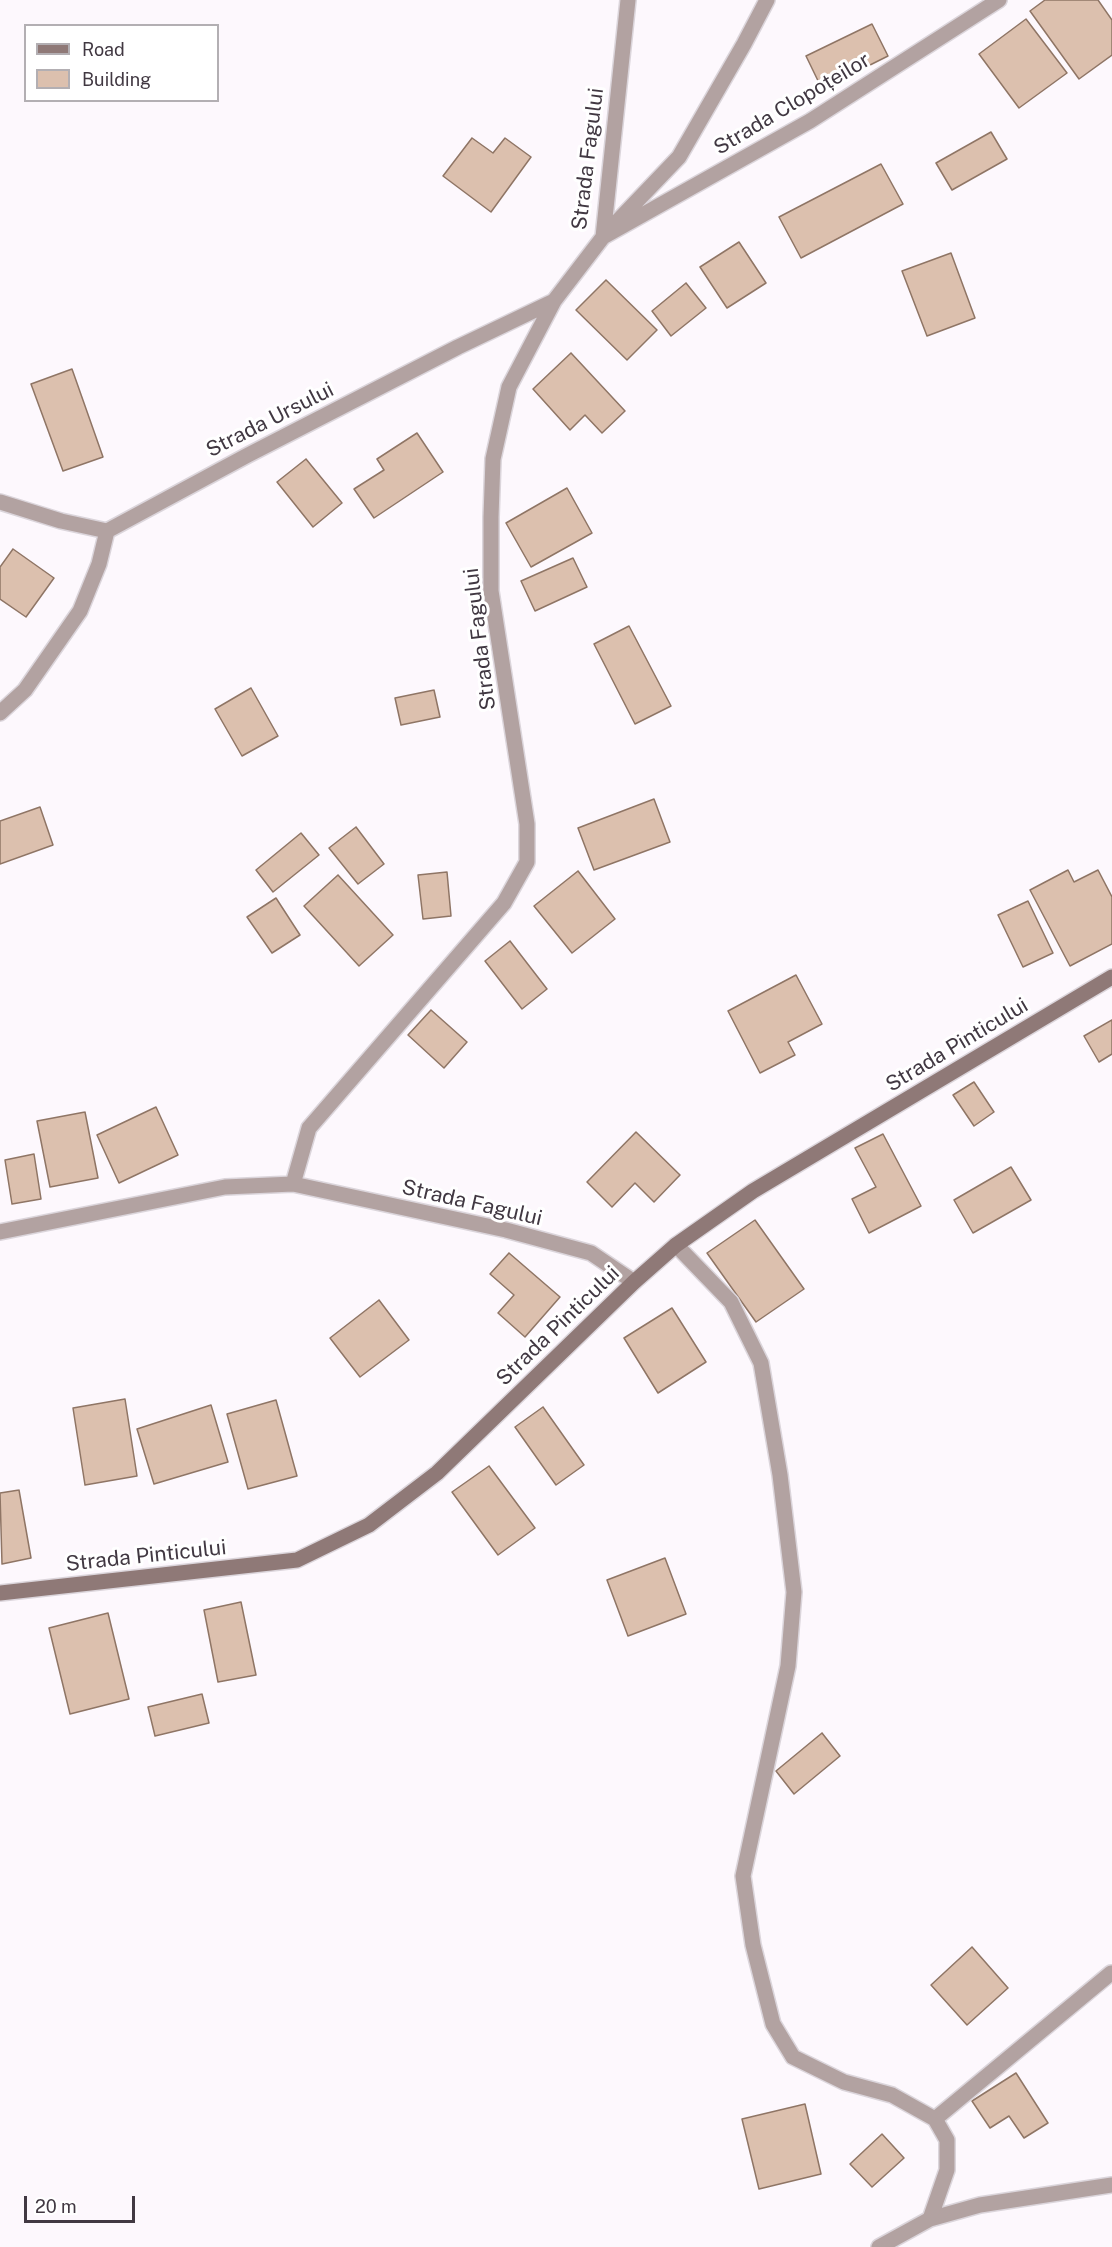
<!DOCTYPE html>
<html>
<head>
<meta charset="utf-8">
<style>
	body { margin:0 }
	#map { position:relative; width:1112px; height:2247px; overflow:hidden; background:#fdf8fd; font-family:"Public Sans",sans-serif }
	canvas { display:block }
	.legend { position:absolute; left:24px; top:24px; width:195px; height:78px; box-sizing:border-box; background:#fff; border:2px solid #b3afb3; margin:0; padding:8px 10px; list-style:none; font-size:18px; color:#413842 }
	.legend li { display:flex; align-items:center; gap:12px; height:30px }
	.legend b { width:30px; border:2px solid #b3afb3 }
	.scale { position:absolute; left:24px; top:2196px; width:111px; height:27px; box-sizing:border-box; border:3px solid #413842; border-top:0; padding-left:8px; font-size:18px; line-height:21px; white-space:nowrap; color:#413842; -webkit-text-stroke:4px #fff; paint-order:stroke }
</style>
</head>
<body>
<div id="map">
<canvas width="1112" height="2247"></canvas>
<ul class="legend">
<li><b style="height:8px;background:#8f7977"></b>Road</li>
<li><b style="height:16px;background:#dcc0ae"></b>Building</li>
</ul>
<div class="scale">20 m</div>
</div>
<script>
const g = document.querySelector('canvas').getContext('2d');
g.lineJoin = 'round';
function fill(path, color) {
  g.fillStyle = color;
  g.fill(path, 'evenodd');
}
function poly(rows) {
  const path = new Path2D();
  for (const r of rows) {
    path.moveTo(r[0], r[1]);
    for (let i = 2; i < r.length; i += 2) path.lineTo(r[i], r[i + 1]);
  }
  return path;
}
function strokePath(path, color, width, dash) {
  g.strokeStyle = color;
  g.lineWidth = width;
  g.lineCap = dash ? 'butt' : 'round';
  g.setLineDash(dash || []);
  g.stroke(path);
}
function drawText(font, color, halo, rows, align = 'center') {
  g.font = font + ' "Public Sans",sans-serif';
  g.lineWidth = 6;
  g.setLineDash([]);
  g.textBaseline = 'middle';
  g.strokeStyle = halo;
  g.fillStyle = color;
  for (const [text, x, y, turn = 0] of rows) {
    g.save();
    g.translate(x, y);
    g.rotate((+turn || 0) * Math.PI / 180);
    g.textAlign = isNaN(turn) ? turn : align;
    if (halo) g.strokeText(text, 0, 0);
    g.fillText(text, 0, 0);
    g.restore();
  }
}
const building = poly([
	[1045,0,1098,0,1112,20,1112,55,1079,79,1030,11,1045,0],
	[1026,19,1067,73,1019,108,979,54,1026,19],
	[872,24,888,56,822,89,806,56,872,24],
	[991,132,1007,159,952,190,936,163,991,132],
	[472,138,493,153,505,138,531,157,491,212,443,176,472,138],
	[881,164,903,204,801,258,779,217,881,164],
	[739,242,766,283,727,308,700,267,739,242],
	[951,253,975,318,927,336,902,271,951,253],
	[606,280,657,330,627,360,576,310,606,280],
	[686,283,706,308,671,336,652,311,686,283],
	[571,353,625,411,602,433,585,415,570,430,533,389,571,353],
	[72,369,103,457,63,471,31,384,72,369],
	[417,433,443,472,374,518,354,489,384,470,377,459,417,433],
	[306,459,342,503,313,527,277,482,306,459],
	[567,488,592,533,531,567,506,523,567,488],
	[13,549,54,578,26,617,0,599,0,567,13,549],
	[573,558,587,587,535,611,521,581,573,558],
	[629,626,671,706,635,724,594,644,629,626],
	[251,688,278,736,242,756,215,709,251,688],
	[434,690,440,717,401,725,395,698,434,690],
	[654,799,670,842,594,870,578,828,654,799],
	[40,807,53,845,0,864,0,821,40,807],
	[356,827,384,864,358,884,329,848,356,827],
	[301,833,319,855,273,892,256,870,301,833],
	[1068,870,1074,882,1098,870,1112,897,1112,944,1070,966,1030,890,1068,870],
	[578,871,615,919,572,953,534,906,578,871],
	[447,872,451,916,423,919,418,875,447,872],
	[338,875,393,935,359,966,304,906,338,875],
	[276,898,300,935,272,953,247,917,276,898],
	[1028,901,1053,953,1023,967,998,915,1028,901],
	[510,941,547,989,522,1009,485,961,510,941],
	[796,975,822,1024,788,1042,795,1055,760,1073,728,1011,796,975],
	[431,1010,467,1042,444,1068,408,1035,431,1010],
	[1112,1020,1112,1054,1099,1062,1084,1036,1112,1020],
	[974,1082,994,1112,974,1126,953,1095,974,1082],
	[156,1107,178,1155,119,1183,97,1135,156,1107],
	[85,1112,98,1178,50,1187,37,1121,85,1112],
	[636,1132,680,1175,654,1202,635,1183,612,1207,587,1182,636,1132],
	[883,1134,921,1206,869,1233,852,1199,876,1187,855,1148,883,1134],
	[34,1154,41,1199,12,1204,5,1160,34,1154],
	[1011,1167,1031,1200,973,1233,954,1200,1011,1167],
	[755,1220,804,1289,756,1322,707,1253,755,1220],
	[509,1253,560,1297,525,1337,498,1313,514,1295,490,1274,509,1253],
	[379,1300,409,1340,360,1377,330,1338,379,1300],
	[672,1308,706,1362,658,1393,624,1338,672,1308],
	[125,1399,137,1476,85,1485,73,1408,125,1399],
	[276,1400,297,1476,248,1489,227,1414,276,1400],
	[211,1405,228,1462,154,1484,137,1429,211,1405],
	[543,1407,584,1465,556,1485,515,1427,543,1407],
	[489,1466,535,1528,498,1555,452,1492,489,1466],
	[19,1490,31,1558,2,1564,0,1493,19,1490],
	[665,1558,686,1614,628,1636,607,1580,665,1558],
	[241,1602,256,1675,218,1682,204,1610,241,1602],
	[108,1613,129,1699,70,1714,49,1628,108,1613],
	[202,1694,209,1723,155,1736,148,1707,202,1694],
	[822,1733,840,1756,794,1794,776,1771,822,1733],
	[972,1947,1008,1988,967,2025,931,1985,972,1947],
	[1016,2073,1048,2123,1024,2138,1009,2116,990,2128,972,2101,1016,2073],
	[805,2104,821,2174,759,2189,742,2119,805,2104],
	[882,2134,904,2158,872,2187,850,2164,882,2134]
]);
fill(building, '#dcc0ae');
strokePath(building, '#8f7565', 1.5);
const minor = poly([
	[613,226,679,157,744,44,767,0],
	[603,237,810,121,999,0],
	[0,502,61,521,107,531,248,455,458,347,554,301],
	[0,713,25,690,80,611,99,564,107,531],
	[293,1184,506,1230,591,1253,634,1282],
	[0,1232,225,1187,293,1184,309,1128,504,903,527,862,527,824,491,591,491,517,493,459,509,387,554,301,603,237,628,0],
	[676,1245,731,1302,761,1363,780,1475,794,1592,788,1666,743,1876,753,1945,773,2024,793,2057,844,2082,892,2095,935,2119,947,2140,947,2170,930,2219],
	[935,2119,1111,1973],
	[879,2247,930,2219,980,2205,1112,2185]
]);
const secondary = poly([
	[0,1593,297,1560,369,1525,437,1473,634,1282,676,1245,753,1191,1112,977]
]);
strokePath(minor, '#dbd5db', 18);
strokePath(secondary, '#dbd5db', 18);
strokePath(minor, '#b2a2a1', 15);
strokePath(secondary, '#8f7977', 15);
drawText('21px', '#413842', '#fff', [
	["Strada Clopoțeilor",792,104,-31],
	["Strada Fagului",588,159,-83],
	["Strada Ursului",270,420,-27],
	["Strada Fagului",480,639,-97],
	["Strada Pinticului",957,1045,-31],
	["Strada Fagului",472,1203,13],
	["Strada Pinticului",558,1326,-44],
	["Strada Pinticului",146,1556,-6]
]);
</script>
</body>
</html>
